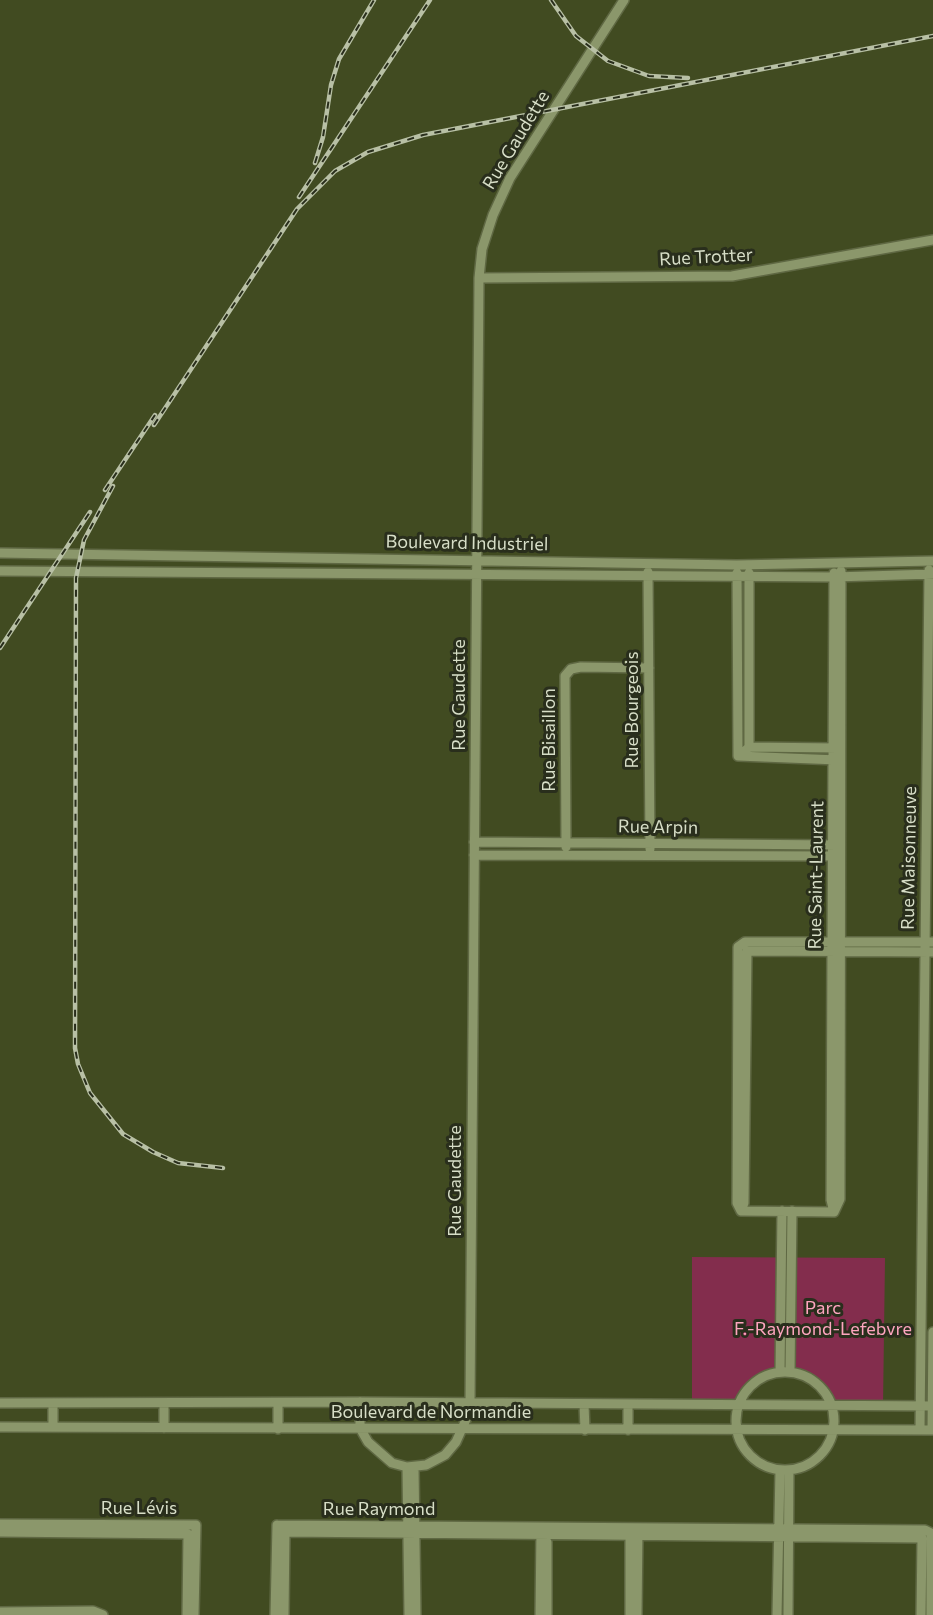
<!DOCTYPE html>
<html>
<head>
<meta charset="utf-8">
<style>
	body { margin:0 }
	canvas { display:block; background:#414b21 }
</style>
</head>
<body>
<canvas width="933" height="1615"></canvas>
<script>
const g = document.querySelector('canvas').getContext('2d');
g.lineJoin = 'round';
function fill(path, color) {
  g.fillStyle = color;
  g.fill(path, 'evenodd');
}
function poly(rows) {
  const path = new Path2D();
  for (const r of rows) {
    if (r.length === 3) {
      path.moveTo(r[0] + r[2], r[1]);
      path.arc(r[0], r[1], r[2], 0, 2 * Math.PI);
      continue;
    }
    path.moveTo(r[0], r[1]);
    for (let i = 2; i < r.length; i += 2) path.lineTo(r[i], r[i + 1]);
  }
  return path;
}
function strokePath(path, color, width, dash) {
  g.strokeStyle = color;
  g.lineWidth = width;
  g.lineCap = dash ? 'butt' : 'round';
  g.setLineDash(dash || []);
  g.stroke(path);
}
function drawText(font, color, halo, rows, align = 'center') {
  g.font = font + ' Commissioner,sans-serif';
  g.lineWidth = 6;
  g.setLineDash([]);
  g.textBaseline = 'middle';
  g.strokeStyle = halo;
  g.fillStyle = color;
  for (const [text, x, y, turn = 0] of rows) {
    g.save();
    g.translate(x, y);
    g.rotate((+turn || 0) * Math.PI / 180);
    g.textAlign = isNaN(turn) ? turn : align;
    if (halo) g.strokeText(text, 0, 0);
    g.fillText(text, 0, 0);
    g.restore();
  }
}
fill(poly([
	[692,1257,885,1258,883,1406,833,1407,823,1386,807,1376,787,1370,766,1376,751,1387,740,1404,692,1404]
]), '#832d4d');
const minor = poly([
	[479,278,732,276,933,240],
	[0,553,737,565,933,561],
	[0,571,834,577,933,574],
	[648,572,650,849],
	[737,573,738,756],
	[749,573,749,747],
	[745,751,749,747,837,748],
	[738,756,838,760],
	[474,842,837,845],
	[566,847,565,676,571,669,581,667,649,668],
	[474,855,838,856],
	[747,951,933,952],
	[741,1211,744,1203,747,951],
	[834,1212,840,1199,841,571],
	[834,1212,831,1200,832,942,834,573],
	[834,1212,741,1211,737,1203,738,947,745,942,933,942],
	[780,1372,782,1211],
	[790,1372,792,1211],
	[785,1421,49],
	[360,1402,360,1428,368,1442,392,1463,407,1467,426,1465,445,1455,456,1442,468,1415,470,1402,479,278,482,249,493,215,510,178,624,0],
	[0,1403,360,1402,933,1406],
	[53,1403,53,1426],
	[164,1403,164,1428],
	[278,1404,278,1429],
	[584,1404,585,1430],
	[628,1404,628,1430],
	[0,1427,933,1430],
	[920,1430,929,570],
	[932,1430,933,1332],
	[407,1467,409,1615],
	[414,1467,416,1615],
	[0,1524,196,1525,194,1615],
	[277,1525,925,1530,931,1533],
	[277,1525,285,1532,922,1538],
	[0,1532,188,1534,187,1615],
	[547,1542,547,1615],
	[0,1612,93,1611,103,1615],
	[275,1615,277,1525],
	[284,1615,285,1532],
	[540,1615,541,1529],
	[630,1615,630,1530],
	[637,1615,638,1530],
	[777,1615,780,1470],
	[788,1615,789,1470],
	[921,1615,922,1538],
	[931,1615,931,1533]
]);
strokePath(minor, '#5f6843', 12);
strokePath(minor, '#8b976b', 9);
const rail = poly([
	[551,0,576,36,608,61,649,76,688,78],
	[315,163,323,137,331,85,339,59,374,0],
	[299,197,430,0],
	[154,425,297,209,335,171,368,152,423,135,933,36],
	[113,486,84,540,76,578,75,1048,78,1064,90,1093,123,1134,153,1152,178,1163,223,1168],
	[105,490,155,415],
	[0,648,90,512]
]);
strokePath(rail, '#b8c0a5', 4.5);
strokePath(rail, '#292e1c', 2, [7]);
drawText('18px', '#d7dec7', '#292e1c', [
	["Rue Gaudette",516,140,-59],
	["Rue Trotter",706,257,-3],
	["Boulevard Industriel",467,543,1],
	["Rue Gaudette",459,695,-90],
	["Rue Bourgeois",632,710,-90],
	["Rue Bisaillon",549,740,-90],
	["Rue Arpin",658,827,1],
	["Rue Maisonneuve",909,858,-89],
	["Rue Saint-Laurent",816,875,-89],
	["Rue Gaudette",455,1181,-90],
	["Boulevard de Normandie",431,1412],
	["Rue Lévis",139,1508],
	["Rue Raymond",379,1509]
]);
drawText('18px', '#fea5bf', '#292e1c', [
	["Parc",823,1308],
	["F.-Raymond-Lefebvre",823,1329]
]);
</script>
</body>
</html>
